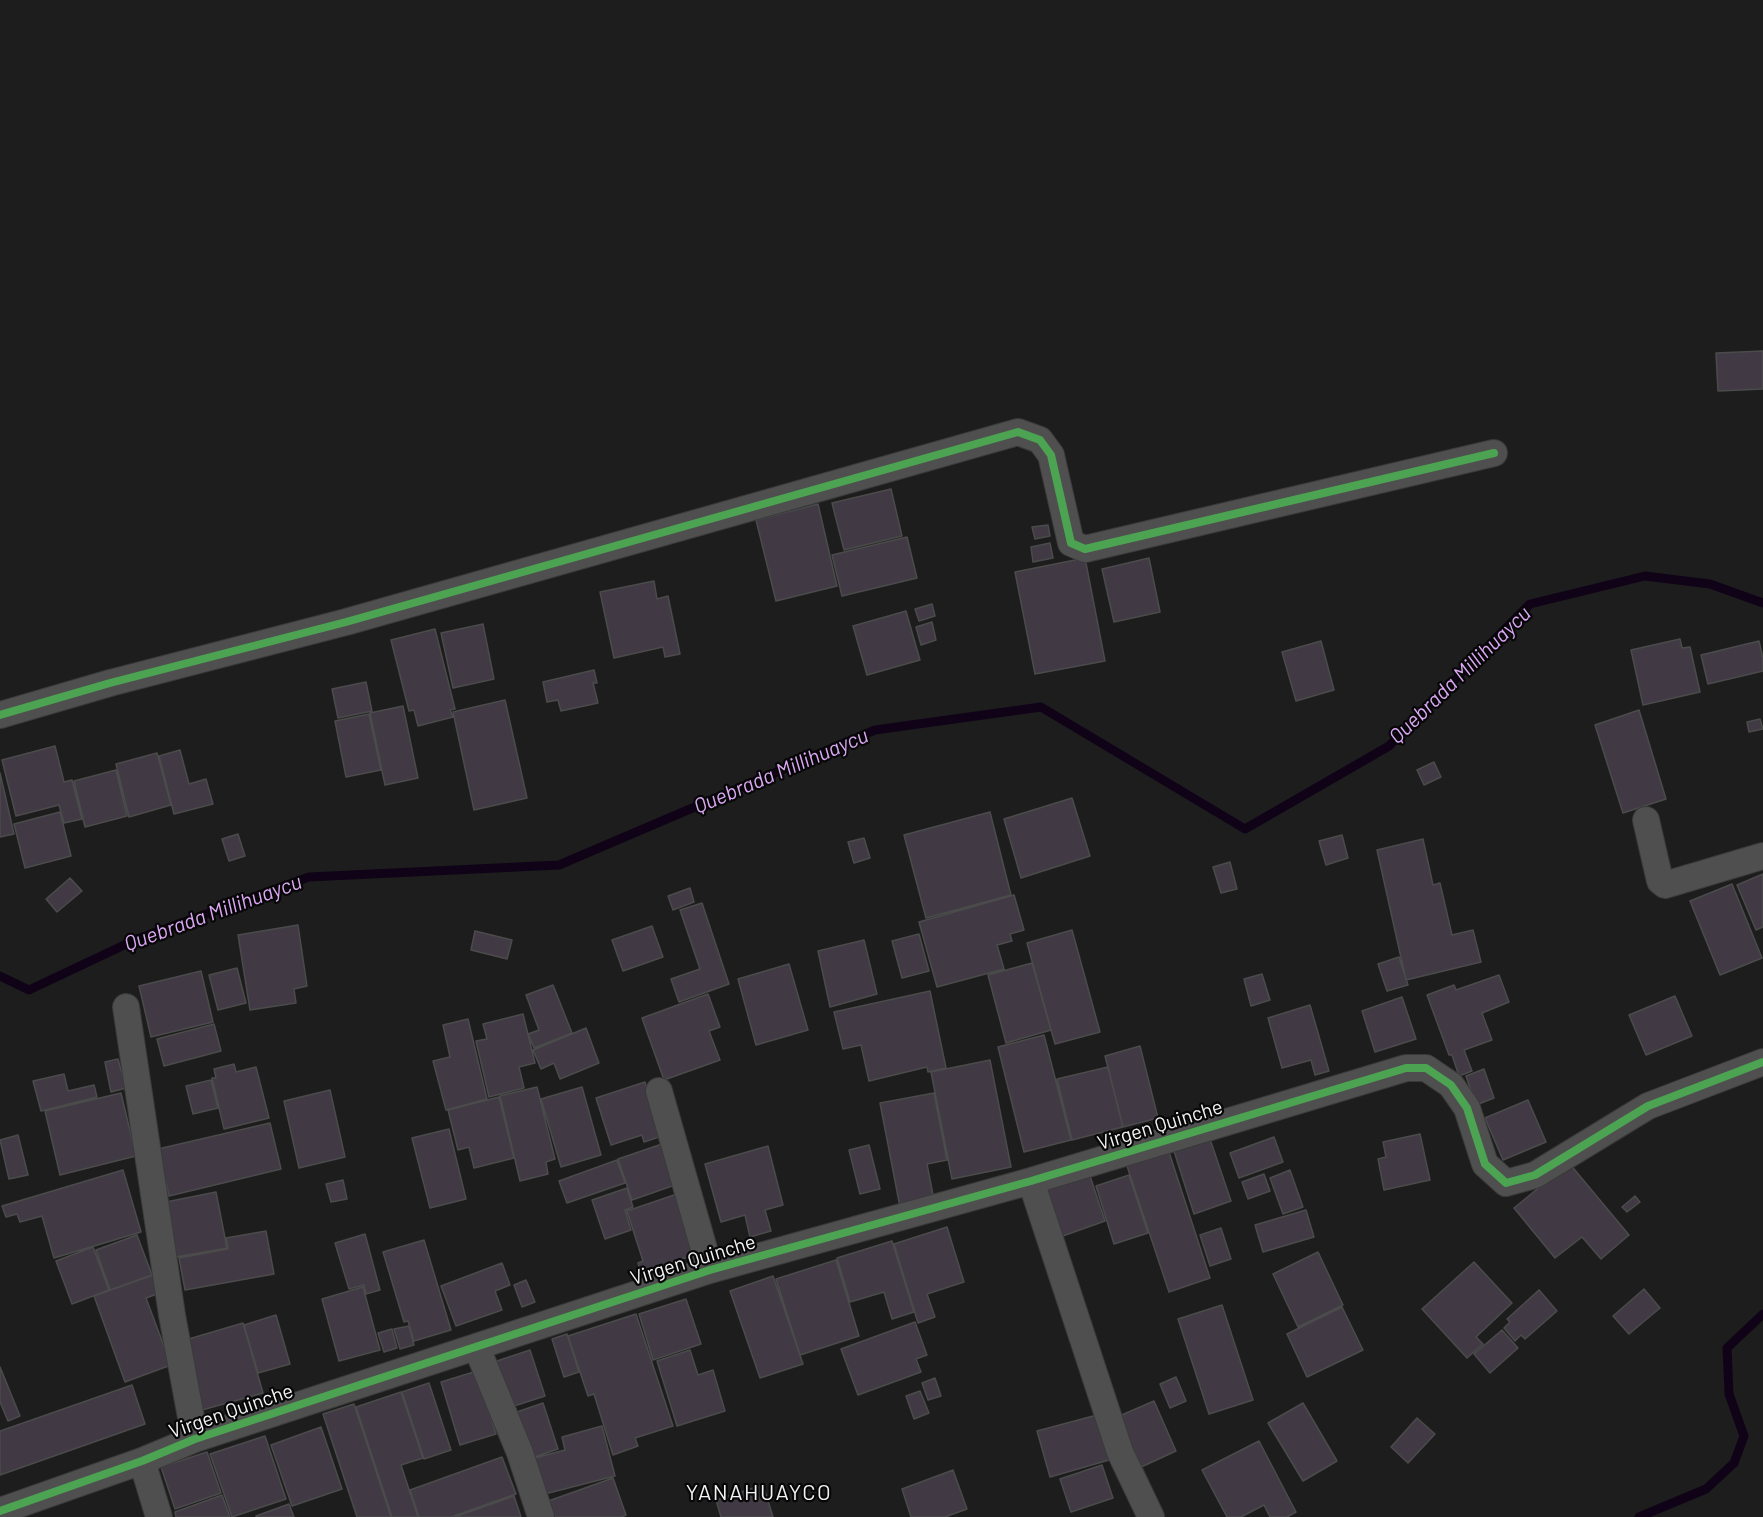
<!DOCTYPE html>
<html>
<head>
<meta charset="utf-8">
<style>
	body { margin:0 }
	canvas { display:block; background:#1d1d1d }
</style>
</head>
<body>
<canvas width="1763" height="1517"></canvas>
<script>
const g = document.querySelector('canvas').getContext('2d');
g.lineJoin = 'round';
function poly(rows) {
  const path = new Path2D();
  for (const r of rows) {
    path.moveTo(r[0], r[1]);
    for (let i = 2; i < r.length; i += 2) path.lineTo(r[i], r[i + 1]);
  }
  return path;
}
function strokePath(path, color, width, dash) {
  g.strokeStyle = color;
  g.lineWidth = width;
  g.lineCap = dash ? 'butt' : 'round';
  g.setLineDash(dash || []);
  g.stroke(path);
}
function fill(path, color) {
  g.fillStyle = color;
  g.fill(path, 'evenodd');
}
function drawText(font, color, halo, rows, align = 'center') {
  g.font = font + ' Barlow,sans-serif';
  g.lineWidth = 4.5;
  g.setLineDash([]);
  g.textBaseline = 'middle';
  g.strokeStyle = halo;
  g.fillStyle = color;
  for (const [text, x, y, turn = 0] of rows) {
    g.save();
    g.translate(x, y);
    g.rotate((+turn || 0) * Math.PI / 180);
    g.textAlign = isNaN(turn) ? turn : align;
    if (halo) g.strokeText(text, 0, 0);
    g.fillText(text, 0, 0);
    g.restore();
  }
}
strokePath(poly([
	[0,976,29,990,137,939,309,877,559,865,875,730,1041,707,1245,829,1389,746,1530,604,1645,576,1710,584,1763,603],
	[1639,1517,1706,1489,1734,1463,1744,1436,1729,1394,1727,1348,1763,1314]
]), '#100318', 9);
const building = poly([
	[1763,351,1763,389,1718,391,1716,353,1763,351],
	[891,489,902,536,844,550,832,503,891,489],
	[818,504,837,586,776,601,756,520,818,504],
	[1048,525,1050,536,1035,539,1032,527,1048,525],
	[907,537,917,578,842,596,832,555,907,537],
	[1050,543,1053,558,1033,562,1031,547,1050,543],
	[1085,558,1105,661,1035,674,1015,572,1085,558],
	[1149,558,1160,612,1114,622,1102,569,1149,558],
	[654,581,657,599,668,596,680,654,665,657,663,647,614,658,600,592,654,581],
	[932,604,935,616,919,621,915,609,932,604],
	[906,611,920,660,867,675,853,626,906,611],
	[932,622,936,640,921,645,916,627,932,622],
	[483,624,494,679,453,688,441,633,483,624],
	[435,629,455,709,450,710,453,717,418,726,414,710,409,711,391,640,435,629],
	[1680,639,1682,648,1690,647,1700,692,1643,705,1631,650,1680,639],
	[1321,641,1334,690,1296,701,1282,652,1321,641],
	[1759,641,1763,658,1763,671,1708,684,1701,655,1759,641],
	[594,670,597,683,593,683,598,703,561,711,558,700,547,702,543,682,594,670],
	[366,682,372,711,338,718,332,689,366,682],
	[505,700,527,798,474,810,453,712,505,700],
	[403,706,418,778,385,785,370,713,403,706],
	[1639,710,1666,799,1623,813,1595,725,1639,710],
	[369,714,381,770,346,777,335,721,369,714],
	[1760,719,1763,729,1749,732,1747,722,1760,719],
	[55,746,64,782,72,780,82,819,64,823,59,805,16,816,2,760,55,746],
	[180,750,189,784,206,779,213,804,174,814,159,756,180,750],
	[157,753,171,805,129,817,116,764,157,753],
	[1434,762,1441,777,1424,785,1417,770,1434,762],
	[116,770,127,816,85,827,74,781,116,770],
	[0,773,14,834,0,837,0,773],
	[1072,798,1090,856,1021,878,1004,819,1072,798],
	[60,812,71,856,25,868,14,824,60,812],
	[990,812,1011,895,926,918,904,835,990,812],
	[238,834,245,856,229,861,222,839,238,834],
	[1342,835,1348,858,1326,865,1319,841,1342,835],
	[864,838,870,858,854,863,848,842,864,838],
	[1423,839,1433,885,1440,883,1452,935,1473,930,1481,962,1406,980,1377,850,1423,839],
	[1230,862,1237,889,1221,893,1213,867,1230,862],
	[1763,874,1763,927,1756,930,1737,885,1763,874],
	[70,878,82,891,57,912,46,899,70,878],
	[1732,884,1762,958,1720,975,1690,901,1732,884],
	[690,888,694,902,673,910,668,896,690,888],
	[1014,895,1024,930,1010,934,1012,941,997,945,1004,969,937,987,919,922,1014,895],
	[702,903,729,984,679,1002,671,979,700,969,680,910,702,903],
	[298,925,307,986,294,989,296,1003,250,1010,238,935,298,925],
	[652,926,663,957,623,971,612,940,652,926],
	[1072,930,1100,1032,1055,1044,1027,943,1072,930],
	[475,931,512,940,507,959,471,950,475,931],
	[919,934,929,971,902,978,892,941,919,934],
	[864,940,877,994,830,1007,818,951,864,940],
	[1399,957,1408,985,1387,991,1378,964,1399,957],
	[1032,963,1051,1030,1006,1043,988,975,1032,963],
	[789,964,808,1030,756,1045,738,979,789,964],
	[237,968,246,1003,218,1010,209,975,237,968],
	[201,971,213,1022,151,1037,139,986,201,971],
	[1262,974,1270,1000,1251,1006,1244,979,1262,974],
	[1499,975,1509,1002,1482,1013,1492,1040,1464,1050,1472,1071,1459,1076,1452,1055,1449,1055,1427,995,1454,985,1456,990,1499,975],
	[553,985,572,1033,534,1048,528,1034,539,1030,526,995,553,985],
	[930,991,946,1068,928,1072,927,1067,869,1081,861,1045,843,1049,834,1012,930,991],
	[708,994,720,1027,709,1031,720,1060,664,1080,642,1018,708,994],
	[1675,996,1692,1036,1646,1055,1629,1015,1675,996],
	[1402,997,1416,1039,1375,1052,1362,1011,1402,997],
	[1310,1005,1329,1071,1315,1075,1311,1060,1282,1068,1268,1018,1310,1005],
	[523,1014,535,1063,519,1067,524,1088,489,1097,476,1041,487,1039,483,1024,523,1014],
	[468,1019,487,1099,446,1110,433,1061,450,1057,443,1025,468,1019],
	[214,1024,221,1051,164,1066,157,1039,214,1024],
	[586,1028,599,1063,560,1079,554,1063,541,1069,533,1050,586,1028],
	[1044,1035,1071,1140,1024,1152,998,1047,1044,1035],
	[1140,1046,1158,1118,1123,1127,1105,1056,1140,1046],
	[118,1059,126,1088,111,1092,105,1062,118,1059],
	[990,1060,1011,1167,952,1179,931,1072,990,1060],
	[234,1064,236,1072,256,1067,269,1118,224,1129,212,1078,216,1078,214,1069,234,1064],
	[1108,1067,1123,1127,1072,1140,1057,1079,1108,1067],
	[1484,1069,1494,1098,1476,1105,1466,1076,1484,1069],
	[64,1074,68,1091,94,1085,97,1097,41,1111,33,1081,64,1074],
	[211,1080,218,1108,193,1114,186,1086,211,1080],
	[645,1082,662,1136,644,1142,642,1135,611,1145,596,1098,645,1082],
	[537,1087,555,1159,546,1162,548,1174,520,1181,500,1096,537,1087],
	[582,1087,601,1155,561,1167,541,1099,582,1087],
	[330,1090,345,1157,299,1168,284,1101,330,1090],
	[121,1093,136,1156,60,1175,45,1111,121,1093],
	[934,1093,947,1160,927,1164,934,1200,900,1207,880,1103,934,1093],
	[499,1097,514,1158,474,1168,469,1147,458,1150,448,1110,499,1097],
	[1528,1100,1546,1142,1503,1160,1485,1118,1528,1100],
	[270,1123,281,1169,169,1196,158,1149,270,1123],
	[449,1129,466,1199,430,1208,412,1138,449,1129],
	[1420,1134,1430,1180,1384,1190,1378,1159,1386,1157,1383,1142,1420,1134],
	[18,1135,28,1175,9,1179,0,1140,18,1135],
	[1274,1137,1283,1162,1239,1178,1230,1153,1274,1137],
	[1210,1139,1231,1201,1194,1214,1174,1151,1210,1139],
	[662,1144,675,1185,632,1200,618,1159,662,1144],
	[869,1145,880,1189,860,1194,849,1150,869,1145],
	[768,1146,783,1205,765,1210,771,1231,750,1237,745,1215,721,1222,705,1164,768,1146],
	[1169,1152,1210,1278,1169,1292,1127,1166,1169,1152],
	[617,1160,625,1183,567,1203,559,1181,617,1160],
	[1569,1163,1629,1235,1601,1259,1582,1237,1555,1258,1514,1208,1569,1163],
	[123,1170,141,1232,54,1258,42,1216,20,1222,17,1214,6,1217,2,1206,123,1170],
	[1290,1170,1303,1207,1283,1214,1270,1178,1290,1170],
	[1089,1173,1105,1221,1060,1237,1044,1189,1089,1173],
	[1264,1174,1270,1191,1248,1199,1242,1182,1264,1174],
	[1129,1175,1148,1233,1114,1244,1096,1186,1129,1175],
	[343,1180,347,1199,331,1202,326,1184,343,1180],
	[627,1188,633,1207,625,1210,631,1230,605,1239,592,1200,627,1188],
	[216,1192,227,1248,176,1257,166,1202,216,1192],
	[677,1194,697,1254,655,1268,656,1271,642,1276,638,1263,643,1261,627,1211,677,1194],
	[1635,1196,1640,1202,1627,1212,1622,1207,1635,1196],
	[1306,1210,1314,1237,1263,1252,1255,1225,1306,1210],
	[947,1227,964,1282,927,1294,935,1317,918,1323,894,1244,947,1227],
	[1221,1228,1231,1259,1210,1266,1200,1235,1221,1228],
	[266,1231,274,1274,185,1290,179,1258,228,1249,226,1238,266,1231],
	[365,1234,380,1290,366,1294,364,1285,349,1289,335,1243,365,1234],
	[137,1235,152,1275,110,1290,96,1250,137,1235],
	[424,1240,451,1330,414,1341,408,1321,404,1322,383,1252,424,1240],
	[892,1241,914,1312,892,1319,884,1292,850,1302,837,1258,892,1241],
	[93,1247,109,1290,72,1304,56,1261,93,1247],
	[1318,1252,1343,1305,1298,1327,1273,1274,1318,1252],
	[836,1260,859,1336,800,1355,776,1279,836,1260],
	[1474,1262,1512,1303,1476,1337,1483,1344,1467,1358,1422,1309,1474,1262],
	[502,1263,510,1285,495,1291,502,1310,456,1326,441,1286,502,1263],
	[153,1275,160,1293,146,1298,171,1365,125,1382,94,1296,153,1275],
	[773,1276,803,1364,760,1378,730,1291,773,1276],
	[526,1280,535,1302,522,1307,514,1285,526,1280],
	[363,1287,380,1350,339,1361,322,1299,363,1287],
	[1644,1289,1660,1308,1629,1334,1613,1316,1644,1289],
	[1539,1290,1557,1311,1525,1339,1521,1335,1515,1341,1504,1328,1510,1322,1507,1319,1539,1290],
	[686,1299,701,1344,653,1360,639,1314,686,1299],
	[1222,1305,1253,1400,1209,1414,1178,1319,1222,1305],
	[1342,1307,1363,1350,1307,1377,1287,1334,1342,1307],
	[636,1314,673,1426,635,1438,638,1446,613,1455,594,1394,588,1396,568,1336,636,1314],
	[276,1315,290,1364,258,1373,244,1325,276,1315],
	[915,1322,927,1355,916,1359,921,1372,858,1395,841,1349,915,1322],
	[243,1323,263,1393,202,1410,182,1341,243,1323],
	[409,1326,414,1345,400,1349,394,1329,409,1326],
	[392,1329,397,1348,384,1352,378,1333,392,1329],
	[1502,1330,1518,1348,1490,1373,1474,1354,1502,1330],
	[567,1334,579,1372,564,1377,552,1339,567,1334],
	[530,1350,545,1396,508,1408,494,1362,530,1350],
	[690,1350,698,1375,713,1370,725,1411,677,1426,657,1361,690,1350],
	[0,1367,20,1416,8,1421,0,1402,0,1367],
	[477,1371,496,1434,460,1445,441,1382,477,1371],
	[1176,1377,1186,1401,1170,1408,1160,1384,1176,1377],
	[935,1378,941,1396,928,1400,922,1383,935,1378],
	[429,1383,451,1450,424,1459,402,1392,429,1383],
	[132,1385,145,1424,0,1475,0,1431,132,1385],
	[920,1391,929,1413,914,1419,906,1396,920,1391],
	[401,1392,423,1458,401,1465,418,1517,392,1517,356,1407,401,1392],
	[1154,1401,1176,1451,1139,1468,1117,1417,1154,1401],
	[543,1403,558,1449,526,1460,511,1414,543,1403],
	[1303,1403,1337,1461,1303,1481,1268,1423,1303,1403],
	[354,1404,391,1517,357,1517,323,1414,354,1404],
	[1097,1415,1109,1460,1050,1477,1037,1431,1097,1415],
	[1417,1418,1435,1434,1408,1463,1391,1447,1417,1418],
	[602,1426,615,1476,537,1496,527,1460,565,1450,562,1437,602,1426],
	[321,1427,342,1489,292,1506,271,1445,321,1427],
	[265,1436,286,1499,232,1517,210,1454,265,1436],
	[1259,1441,1296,1512,1287,1517,1270,1517,1264,1505,1241,1517,1227,1517,1202,1470,1259,1441],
	[207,1452,221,1493,175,1509,161,1467,207,1452],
	[502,1457,516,1494,451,1517,419,1517,410,1490,502,1457],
	[1102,1465,1113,1498,1071,1512,1060,1479,1102,1465],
	[953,1470,967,1509,945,1517,911,1517,902,1489,953,1470],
	[613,1478,626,1515,622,1517,545,1517,540,1504,613,1478],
	[763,1485,773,1517,721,1517,716,1500,763,1485],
	[222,1495,230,1517,176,1517,175,1512,222,1495],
	[514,1496,521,1517,455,1517,514,1496],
	[289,1504,294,1517,256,1517,256,1516,289,1504]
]);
fill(building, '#413a45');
strokePath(building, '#4b4b4b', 1.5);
const street = poly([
	[0,715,110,683,346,622,1018,432,1040,440,1051,455,1071,543,1085,549,1494,453],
	[1646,820,1660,881,1665,885,1763,856],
	[126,1007,172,1315,195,1439],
	[659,1091,710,1270],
	[1031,1181,1120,1452,1151,1517],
	[477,1348,520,1453,541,1517],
	[142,1461,159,1517],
	[0,1511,142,1461,195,1439,710,1270,1031,1181,1406,1068,1426,1068,1451,1085,1467,1108,1485,1164,1506,1183,1535,1175,1648,1106,1763,1062]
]);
strokePath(street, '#3a3a3a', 28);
strokePath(street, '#4f4f4f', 26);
strokePath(poly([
	[0,715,110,683,346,622,1018,432,1040,440,1051,455,1071,543,1085,549,1494,453],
	[0,1511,142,1461,195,1439,710,1270,1031,1181,1406,1068,1426,1068,1451,1085,1467,1108,1485,1164,1506,1183,1535,1175,1648,1106,1763,1062]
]), '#4ca352', 8);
drawText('20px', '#f3f2f4', '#070708', [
	["Virgen Quinche",1160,1125,-17],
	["Virgen Quinche",693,1260,-17],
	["Virgen Quinche",231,1411,-19]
]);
drawText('italic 21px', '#dca8f5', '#070708', [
	["Quebrada Millihuaycu",1460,675,-44],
	["Quebrada Millihuaycu",781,771,-23],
	["Quebrada Millihuaycu",213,913,-20]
]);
g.letterSpacing = '1.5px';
drawText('22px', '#f3f2f4', '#070708', [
	["YANAHUAYCO",759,1493]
]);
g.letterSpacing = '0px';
</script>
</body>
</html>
